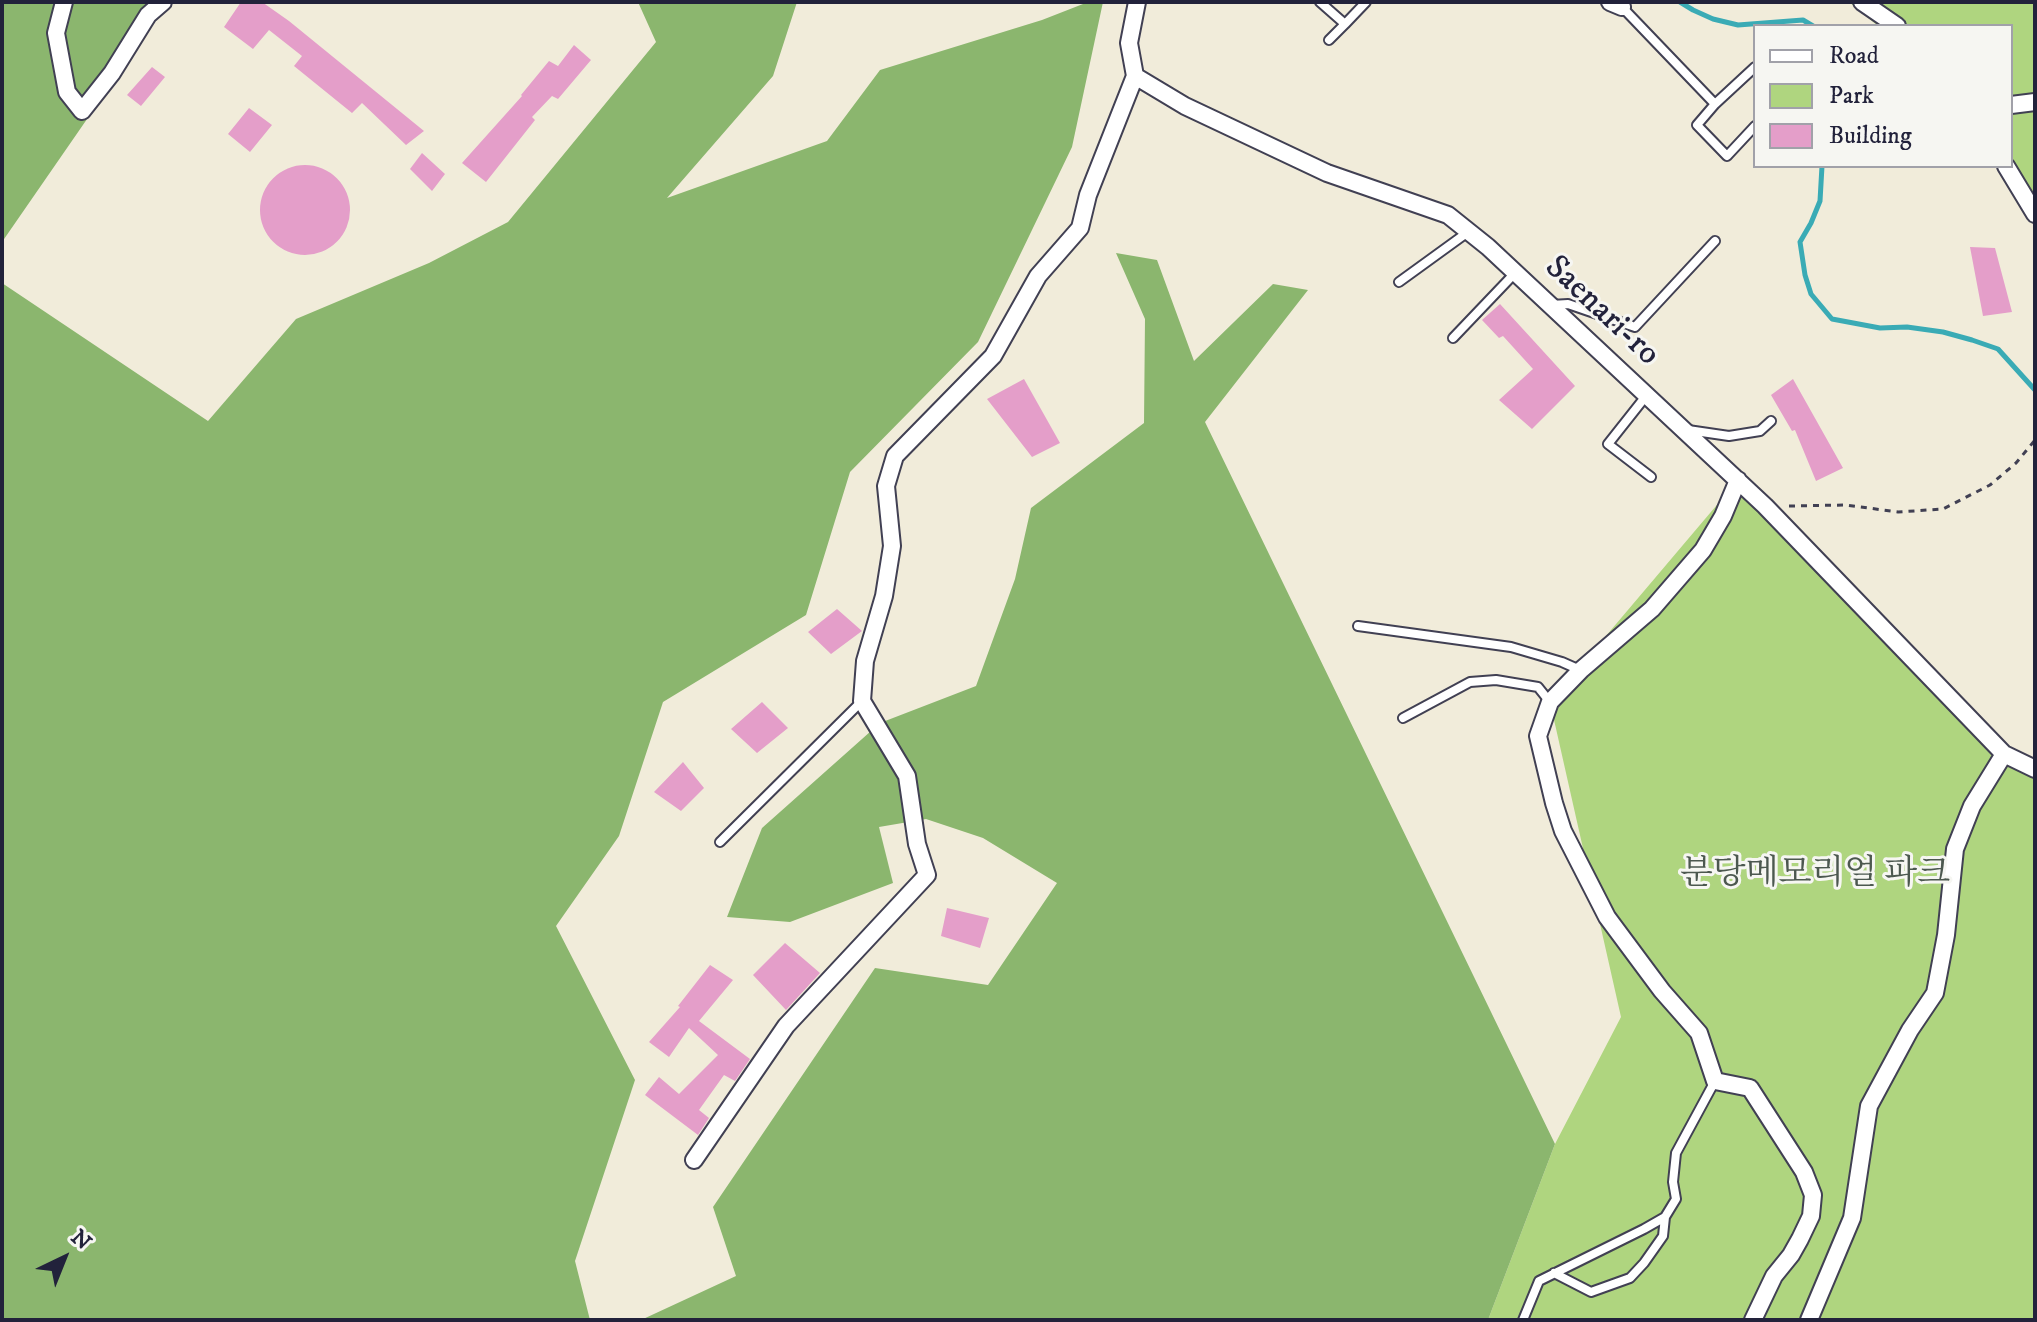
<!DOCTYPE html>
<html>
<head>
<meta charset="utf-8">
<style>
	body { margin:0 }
	#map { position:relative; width:2037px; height:1322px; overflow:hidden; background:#f1ecda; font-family:"IM FELL DW Pica",serif }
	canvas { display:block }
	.frame { position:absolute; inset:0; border:4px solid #22223b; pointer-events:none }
	.legend { position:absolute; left:1753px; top:24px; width:260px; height:144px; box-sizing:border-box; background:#f6f6f2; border:2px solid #a1a1a9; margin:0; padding:10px 14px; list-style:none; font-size:24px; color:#22223b }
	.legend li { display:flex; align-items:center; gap:16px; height:40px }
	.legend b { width:40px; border:2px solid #a1a1a9 }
	.north { position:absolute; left:24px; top:1218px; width:80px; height:80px; -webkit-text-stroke:6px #f6f6f2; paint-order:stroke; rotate:43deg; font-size:22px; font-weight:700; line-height:32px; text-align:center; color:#22223b }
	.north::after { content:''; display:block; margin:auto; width:28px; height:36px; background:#22223b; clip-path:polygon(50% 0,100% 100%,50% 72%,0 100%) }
</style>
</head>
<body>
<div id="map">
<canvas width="2037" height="1322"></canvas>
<div class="frame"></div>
<ul class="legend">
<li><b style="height:10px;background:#fff"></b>Road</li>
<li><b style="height:22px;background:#afd57f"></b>Park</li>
<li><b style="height:22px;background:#e49ec9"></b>Building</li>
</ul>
<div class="north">N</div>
</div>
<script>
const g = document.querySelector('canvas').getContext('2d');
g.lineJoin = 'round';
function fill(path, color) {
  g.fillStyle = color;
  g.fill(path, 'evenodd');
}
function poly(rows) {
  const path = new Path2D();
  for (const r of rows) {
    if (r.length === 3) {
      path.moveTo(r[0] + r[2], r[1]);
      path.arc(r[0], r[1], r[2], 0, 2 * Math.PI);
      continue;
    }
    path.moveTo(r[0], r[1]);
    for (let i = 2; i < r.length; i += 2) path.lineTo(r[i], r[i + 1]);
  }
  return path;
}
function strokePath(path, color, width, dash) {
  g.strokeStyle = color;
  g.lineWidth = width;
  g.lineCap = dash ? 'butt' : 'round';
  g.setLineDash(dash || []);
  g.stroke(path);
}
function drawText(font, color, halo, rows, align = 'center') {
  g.font = font + ' "IM FELL DW Pica","Noto Serif KR",serif';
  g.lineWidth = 6;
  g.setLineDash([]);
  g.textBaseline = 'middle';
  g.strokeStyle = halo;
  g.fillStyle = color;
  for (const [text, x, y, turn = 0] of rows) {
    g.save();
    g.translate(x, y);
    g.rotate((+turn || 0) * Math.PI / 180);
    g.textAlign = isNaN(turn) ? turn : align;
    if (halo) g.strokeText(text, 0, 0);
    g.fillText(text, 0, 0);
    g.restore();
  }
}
fill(poly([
	[1849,2,2035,2,2035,222,2011,166,2011,26,1878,26],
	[1738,480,2004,754,2035,765,2035,1320,1488,1320,1555,1144,1621,1017,1550,702]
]), '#afd57f');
fill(poly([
	[3,2,168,2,2,242,2,8],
	[638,2,797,2,773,76,667,198,827,141,880,70,1042,20,1083,4,1084,2,1103,2,1072,147,978,342,850,472,806,615,663,702,619,836,556,926,635,1080,575,1261,590,1320,2,1320,2,283,208,421,296,319,429,263,508,222,656,42],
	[1116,253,1157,260,1194,361,1273,284,1308,290,1205,422,1555,1144,1488,1320,641,1320,736,1276,713,1207,875,968,988,985,1057,883,983,838,926,819,879,827,893,883,790,922,727,917,762,828,880,723,976,686,1015,579,1031,508,1144,423,1145,319]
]), '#8bb66e');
strokePath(poly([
	[1680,2,1693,10,1713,19,1738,25,1803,20,1813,26],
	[1822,166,1820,201,1811,223,1800,242,1805,275,1811,294,1832,319,1880,328,1907,327,1943,332,1972,340,1998,349,2035,390]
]), '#3aabb5', 5);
fill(poly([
	[241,2,262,2,289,21,424,131,406,145,362,103,352,113,294,66,302,56,269,30,253,49,224,27],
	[574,45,591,60,558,99,552,96,532,117,535,120,486,182,462,163,522,96,521,95,549,61,558,66],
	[152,67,165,77,141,106,127,95],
	[249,108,272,125,250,152,228,134],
	[422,153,445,174,432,191,410,169],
	[305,210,45],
	[1970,247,1995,248,2012,312,1983,316],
	[1500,304,1575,386,1532,429,1499,400,1533,369,1503,336,1499,338,1482,320],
	[1024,379,1060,443,1032,457,987,399],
	[1793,379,1843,468,1816,481,1795,430,1792,431,1771,395],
	[837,609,862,631,831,654,808,632],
	[762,702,788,728,757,753,731,729],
	[683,762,704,788,681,811,654,792],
	[947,908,989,918,980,948,941,936],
	[785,943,820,973,786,1010,753,975],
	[710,965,733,980,699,1021,750,1059,735,1081,724,1075,699,1110,709,1118,698,1135,645,1095,659,1077,679,1094,718,1055,689,1028,669,1057,649,1042,680,1007,678,1006]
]), '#e49ec9');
const lane = poly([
	[1320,2,1345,24,1366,2],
	[1622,7,1715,104],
	[1329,40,1345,24],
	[1755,67,1715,104,1697,125,1727,156,1755,126],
	[1399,282,1468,232],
	[1551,305,1568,304,1635,327,1715,241],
	[1453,338,1515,273],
	[1646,396,1608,444,1651,477],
	[1688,430,1729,436,1760,431,1771,421],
	[1358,626,1511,647,1562,662,1580,670],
	[1403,718,1470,682,1496,680,1538,687,1550,702],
	[720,842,862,701],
	[1554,1273,1591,1292,1630,1278,1644,1263,1663,1236,1665,1217],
	[1523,1320,1539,1281,1644,1229,1665,1217,1676,1199,1673,1182,1676,1153,1715,1081]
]);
const street = poly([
	[64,2,56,33,67,92,82,111,112,73,148,15,163,2],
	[1137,2,1129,43,1135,76,1185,106,1327,173,1448,215,1488,247,1765,506,2004,754,2035,769],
	[1610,2,1622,7],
	[1862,2,1897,26],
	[2011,105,2035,102],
	[2006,166,2035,214],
	[1738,480,1723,516,1703,550,1652,609,1581,670,1550,702,1538,736,1554,803,1563,831,1607,917,1662,991,1699,1033,1715,1081,1750,1088,1804,1172,1813,1195,1811,1216,1800,1239,1791,1255,1774,1276,1753,1320],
	[694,1160,786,1026,927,875,917,844,907,776,862,701,865,661,884,596,892,546,886,486,895,456,993,356,1038,276,1080,228,1088,195,1135,76],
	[1809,1320,1852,1218,1869,1106,1910,1030,1935,993,1946,935,1955,849,1972,806,2004,754]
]);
strokePath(lane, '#414053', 12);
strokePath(street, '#414053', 20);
strokePath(poly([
	[1789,506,1846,505,1898,512,1943,509,1990,485,2016,463,2035,440]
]), '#414053', 3, [6, 6]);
strokePath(lane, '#fff', 8);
strokePath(street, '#fff', 16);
drawText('34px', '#22223b', '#f6f6f2', [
	["Saenari-ro",1601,312,43]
]);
drawText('34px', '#4c584f', '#f6f6f2', [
	["분당메모리얼 파크",1815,876]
]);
</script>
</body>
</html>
